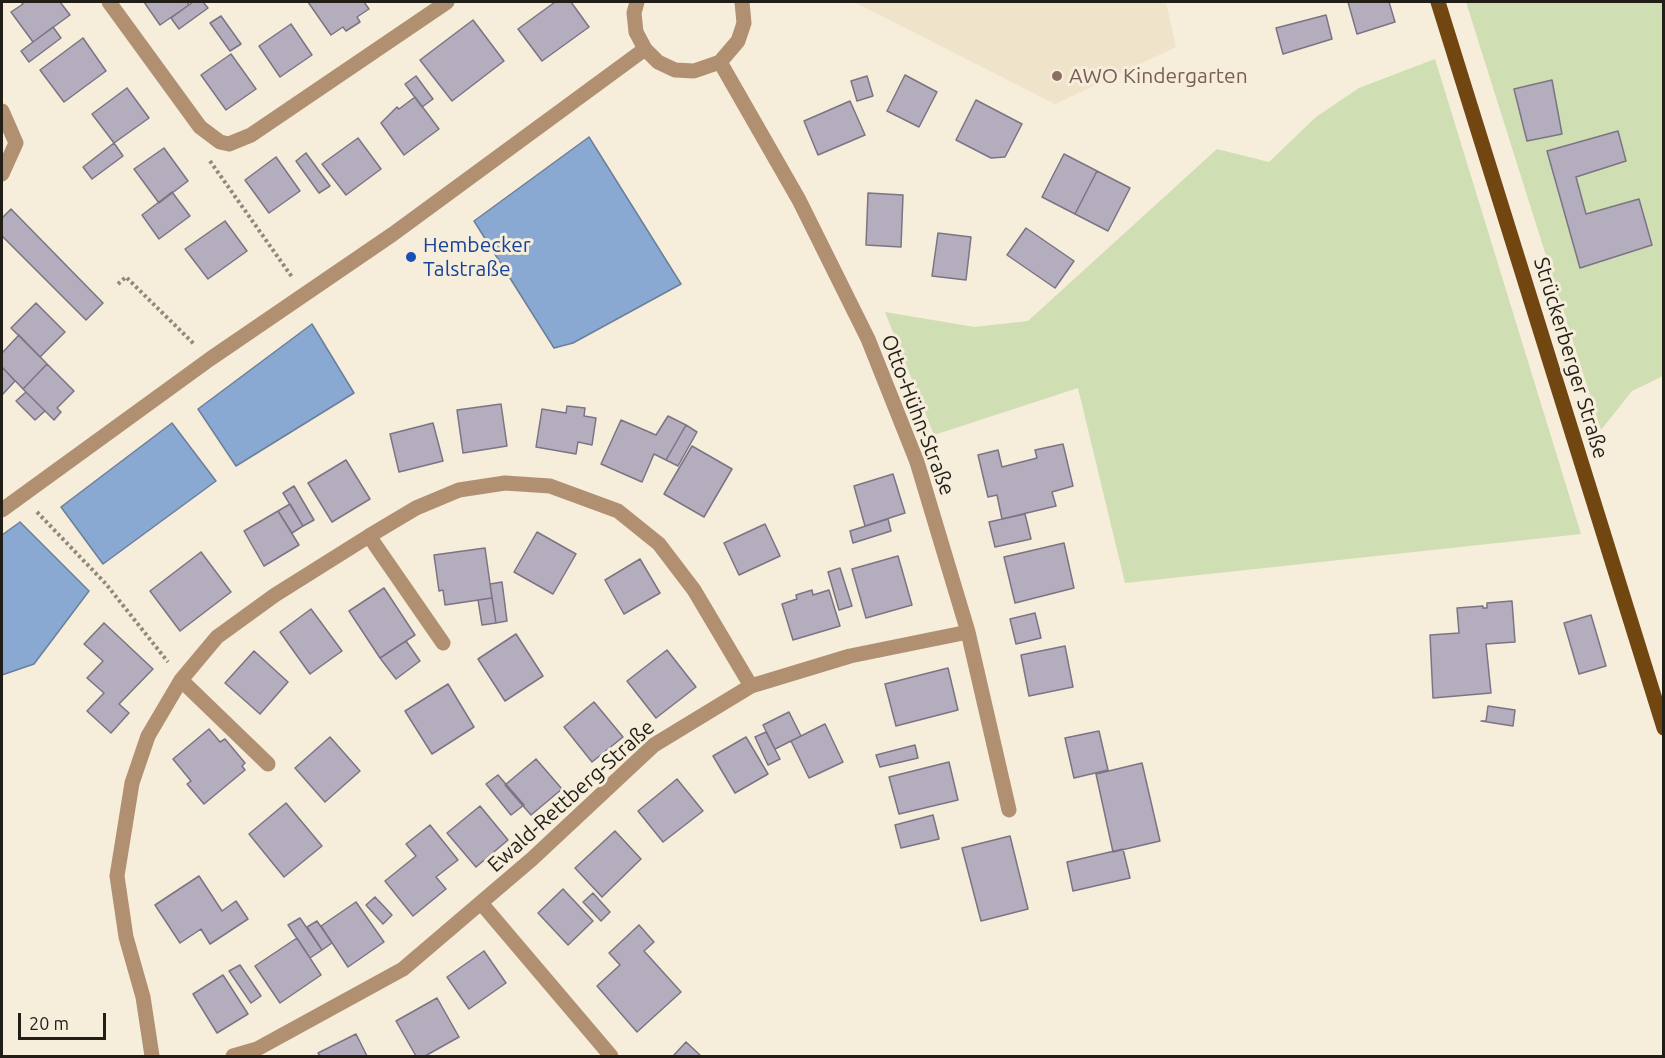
<!DOCTYPE html>
<html>
<head>
<meta charset="utf-8">
<style>
	body { margin:0 }
	#map { position:relative; width:1665px; height:1058px; overflow:hidden; background:#f6eddb; font-family:Ubuntu,sans-serif }
	canvas { display:block }
	.frame { position:absolute; inset:0; border:3px solid #211e18; pointer-events:none }
	.scale { position:absolute; left:18px; top:1013px; width:88px; height:27px; box-sizing:border-box; border:3px solid #211e18; border-top:0; padding-left:8px; font-size:18px; line-height:21px; white-space:nowrap; color:#211e18; -webkit-text-stroke:4px #f6eddb; paint-order:stroke }
</style>
</head>
<body>
<div id="map">
<canvas width="1665" height="1058"></canvas>
<div class="frame"></div>
<div class="scale">20 m</div>
</div>
<script>
const g = document.querySelector('canvas').getContext('2d');
g.lineJoin = 'round';
function fill(path, color) {
  g.fillStyle = color;
  g.fill(path, 'evenodd');
}
function poly(rows) {
  const path = new Path2D();
  for (const r of rows) {
    path.moveTo(r[0], r[1]);
    for (let i = 2; i < r.length; i += 2) path.lineTo(r[i], r[i + 1]);
  }
  return path;
}
function strokePath(path, color, width, dash) {
  g.strokeStyle = color;
  g.lineWidth = width;
  g.lineCap = dash ? 'butt' : 'round';
  g.setLineDash(dash || []);
  g.stroke(path);
}
function drawText(font, color, halo, rows, align = 'center') {
  g.font = font + ' Ubuntu,sans-serif';
  g.lineWidth = 6;
  g.setLineDash([]);
  g.textBaseline = 'middle';
  g.strokeStyle = halo;
  g.fillStyle = color;
  for (const [text, x, y, turn = 0] of rows) {
    g.save();
    g.translate(x, y);
    g.rotate((+turn || 0) * Math.PI / 180);
    g.textAlign = isNaN(turn) ? turn : align;
    if (halo) g.strokeText(text, 0, 0);
    g.fillText(text, 0, 0);
    g.restore();
  }
}
fill(poly([
	[854,2,1166,2,1176,47,1055,104]
]), '#efe3ca');
fill(poly([
	[1466,2,1663,2,1663,376,1632,391,1601,430],
	[1435,59,1581,534,1125,583,1078,388,934,435,885,312,974,327,1028,321,1217,149,1269,162,1316,117,1359,88]
]), '#cfdeb3');
const water = poly([
	[589,137,681,284,573,343,554,348,474,221,589,137],
	[312,324,354,393,236,466,198,409,312,324],
	[172,423,216,481,103,564,61,507,172,423],
	[20,522,89,591,34,664,2,675,2,535,20,522]
]);
fill(water, '#89a8d2');
strokePath(water, '#6a7f9a', 1.5);
const building = poly([
	[21,2,60,2,70,15,33,42,11,12,23,4,21,2],
	[144,2,187,2,189,5,160,25,144,2],
	[193,2,203,2,208,8,179,29,171,18,193,2],
	[308,2,364,2,369,9,357,17,360,22,346,31,343,27,331,35,308,2],
	[555,2,571,2,589,27,542,61,518,29,555,2],
	[1348,2,1389,2,1395,22,1357,34,1348,2],
	[1326,15,1332,39,1283,54,1276,28,1326,15],
	[221,16,241,44,230,51,210,23,221,16],
	[473,20,504,61,452,101,420,60,473,20],
	[291,24,312,55,280,77,259,46,291,24],
	[53,27,61,38,29,62,21,51,53,27],
	[83,38,106,71,64,102,40,70,83,38],
	[231,54,256,89,226,110,201,75,231,54],
	[905,75,937,92,919,127,887,111,905,75],
	[416,76,433,99,422,107,405,84,416,76],
	[867,76,873,96,857,101,851,81,867,76],
	[1552,80,1562,134,1527,141,1514,89,1552,80],
	[127,88,149,118,114,143,92,114,127,88],
	[415,97,439,129,404,155,381,123,397,107,399,109,415,97],
	[976,100,1022,124,1005,157,991,158,956,140,976,100],
	[850,101,865,135,818,155,804,121,850,101],
	[1618,131,1626,161,1576,177,1586,214,1639,199,1652,245,1580,268,1547,151,1618,131],
	[358,138,381,169,346,195,322,164,358,138],
	[114,143,123,156,92,179,83,167,114,143],
	[164,148,188,181,159,203,134,169,164,148],
	[306,153,330,186,319,193,296,161,306,153],
	[1064,154,1097,171,1075,214,1042,197,1064,154],
	[276,157,300,191,269,213,245,180,276,157],
	[1097,171,1130,188,1108,231,1075,214,1097,171],
	[172,192,190,216,159,239,142,215,172,192],
	[868,193,903,195,901,247,866,245,868,193],
	[11,209,103,303,86,320,2,236,2,218,11,209],
	[225,221,247,251,208,279,185,249,225,221],
	[1026,228,1074,261,1055,288,1007,255,1026,228],
	[938,233,971,237,966,280,932,276,938,233],
	[36,303,65,332,40,357,11,328,36,303],
	[19,335,47,364,23,389,2,367,2,353,19,335],
	[47,364,74,391,57,408,61,412,54,420,23,389,47,364],
	[2,367,15,381,2,395,2,367],
	[26,392,45,411,35,420,16,401,26,392],
	[501,404,507,446,463,453,457,410,501,404],
	[567,406,585,408,584,416,596,418,592,445,578,442,576,454,536,447,542,409,566,413,567,406],
	[668,416,686,425,666,460,654,454,642,482,601,464,621,420,656,435,668,416],
	[433,423,443,461,399,472,390,434,433,423],
	[686,425,697,432,678,466,666,460,686,425],
	[1063,444,1073,486,1052,492,1056,506,1002,519,997,495,988,497,978,455,998,450,1002,467,1037,458,1035,450,1063,444],
	[692,446,732,469,704,517,664,494,692,446],
	[346,460,370,499,332,522,308,483,346,460],
	[893,474,905,513,865,526,854,486,893,474],
	[294,486,314,520,303,526,283,493,294,486],
	[290,504,303,526,292,533,278,511,290,504],
	[278,511,299,545,264,566,244,531,278,511],
	[1025,514,1031,539,995,547,989,522,1025,514],
	[888,519,891,531,853,543,850,531,888,519],
	[765,524,780,556,739,575,724,543,765,524],
	[537,532,576,554,553,594,514,572,537,532],
	[1064,543,1074,588,1015,603,1004,557,1064,543],
	[485,548,492,598,445,605,443,590,439,591,434,555,485,548],
	[201,552,231,592,180,631,150,591,201,552],
	[898,556,912,605,866,618,852,569,898,556],
	[640,559,660,593,624,614,605,580,640,559],
	[840,568,852,606,839,610,828,572,840,568],
	[502,582,507,621,496,623,490,584,502,582],
	[384,588,415,635,380,658,349,611,384,588],
	[812,590,813,595,829,590,840,626,793,640,782,604,797,599,796,595,812,590],
	[492,598,496,623,482,625,478,600,492,598],
	[1512,601,1515,642,1486,644,1491,693,1433,698,1430,635,1459,633,1457,608,1483,606,1483,608,1487,608,1487,603,1512,601],
	[311,609,342,651,310,674,280,632,311,609],
	[1035,613,1041,638,1016,644,1010,619,1035,613],
	[1591,615,1606,666,1579,674,1564,623,1591,615],
	[104,623,153,669,119,704,129,713,111,733,87,711,104,693,87,678,103,661,84,644,104,623],
	[516,634,543,676,505,701,478,659,516,634],
	[406,641,420,661,396,679,380,658,406,641],
	[1065,646,1073,687,1029,696,1021,655,1065,646],
	[667,650,696,687,656,718,627,681,667,650],
	[254,651,288,682,260,714,225,683,254,651],
	[948,668,958,710,896,726,885,684,948,668],
	[448,684,474,727,432,754,405,711,448,684],
	[594,702,623,737,592,762,564,727,594,702],
	[1488,706,1515,710,1513,726,1481,721,1486,721,1488,706],
	[789,712,801,736,775,749,763,725,789,712],
	[825,724,843,762,809,778,791,741,825,724],
	[209,729,220,742,225,739,245,763,242,766,245,770,204,804,187,784,191,781,173,759,209,729],
	[1099,731,1108,770,1074,778,1065,738,1099,731],
	[766,732,780,759,768,765,755,737,766,732],
	[330,737,360,771,325,802,295,768,330,737],
	[746,737,768,774,735,793,713,756,746,737],
	[915,745,918,758,880,767,876,755,915,745],
	[536,759,562,789,531,815,505,785,536,759],
	[949,762,958,800,899,814,889,777,949,762],
	[1142,763,1160,841,1113,852,1096,774,1142,763],
	[498,775,524,805,511,815,486,784,498,775],
	[677,779,703,811,663,842,638,811,677,779],
	[286,803,322,846,284,877,249,834,286,803],
	[480,806,508,840,476,867,447,833,480,806],
	[933,815,939,839,901,848,895,825,933,815],
	[430,825,458,860,436,877,446,889,413,916,385,881,416,856,406,844,430,825],
	[615,831,641,859,602,897,575,868,615,831],
	[1010,836,1028,909,981,921,962,848,1010,836],
	[1123,849,1130,878,1073,891,1067,862,1123,849],
	[199,876,222,911,236,901,248,919,210,944,201,929,180,943,155,905,199,876],
	[563,889,593,921,568,945,538,913,563,889],
	[593,893,610,912,601,921,583,902,593,893],
	[375,897,392,915,383,924,366,905,375,897],
	[356,902,384,942,348,967,321,926,356,902],
	[300,918,322,950,310,958,288,925,300,918],
	[317,921,332,943,322,950,307,927,317,921],
	[639,925,654,942,644,951,681,992,637,1032,597,986,620,965,609,953,639,925],
	[297,938,321,975,280,1003,255,966,297,938],
	[484,951,506,983,469,1009,447,977,484,951],
	[240,965,261,996,251,1003,229,971,240,965],
	[223,975,248,1014,217,1033,193,994,223,975],
	[437,998,459,1037,425,1056,416,1056,396,1021,437,998],
	[356,1034,367,1056,320,1056,318,1053,356,1034],
	[686,1042,701,1056,673,1056,686,1042]
]);
fill(building, '#b3adbe');
strokePath(building, '#7a7484', 1.5);
strokePath(poly([
	[210,161,292,277],
	[118,284,126,277,194,344],
	[37,512,106,584,168,662]
]), '#8f897d', 4, [3, 3]);
strokePath(poly([
	[109,2,200,127,220,142,229,144,251,135,447,2],
	[637,2,634,13,636,32,645,49,658,62,675,70,694,71,720,62,738,41,744,23,742,2],
	[720,62,799,200,868,339,917,462,968,632,1009,810],
	[2,111,16,143,2,174],
	[2,510,210,359,393,234,645,49],
	[369,536,443,643],
	[181,680,268,764],
	[481,903,611,1056],
	[152,1056,143,997,126,937,117,876,132,783,148,736,181,680,217,637,275,595,369,536,416,508,459,490,505,483,550,486,618,511,659,544,694,590,751,686],
	[233,1056,257,1049,403,969,532,859,654,745,751,686,850,656,968,632]
]), '#b19071', 15);
strokePath(poly([
	[1438,2,1664,728]
]), '#724610', 15);
for (const [x, y, r, color] of [
	[1057,76,6,"#8d6e63"],
	[411,257,6,"#1a4fb4"]
]) {
  const dot = new Path2D();
  dot.arc(x, y, r, 0, 2 * Math.PI);
  g.fillStyle = color;
  g.fill(dot);
  strokePath(dot, '#f6eddb', 2);
}
drawText('21px', '#785e54', '#f6eddb', [
	["AWO Kindergarten",1069,76]
], 'left');
drawText('21px', '#164399', '#f6eddb', [
	["Hembecker",423,245],
	["Talstraße",423,269]
], 'left');
drawText('21px', '#211e18', '#f6eddb', [
	["Strückerberger Straße",1571,358,73],
	["Otto-Hühn-Straße",918,415,69],
	["Ewald-Rettberg-Straße",571,796,-42]
]);
</script>
</body>
</html>
